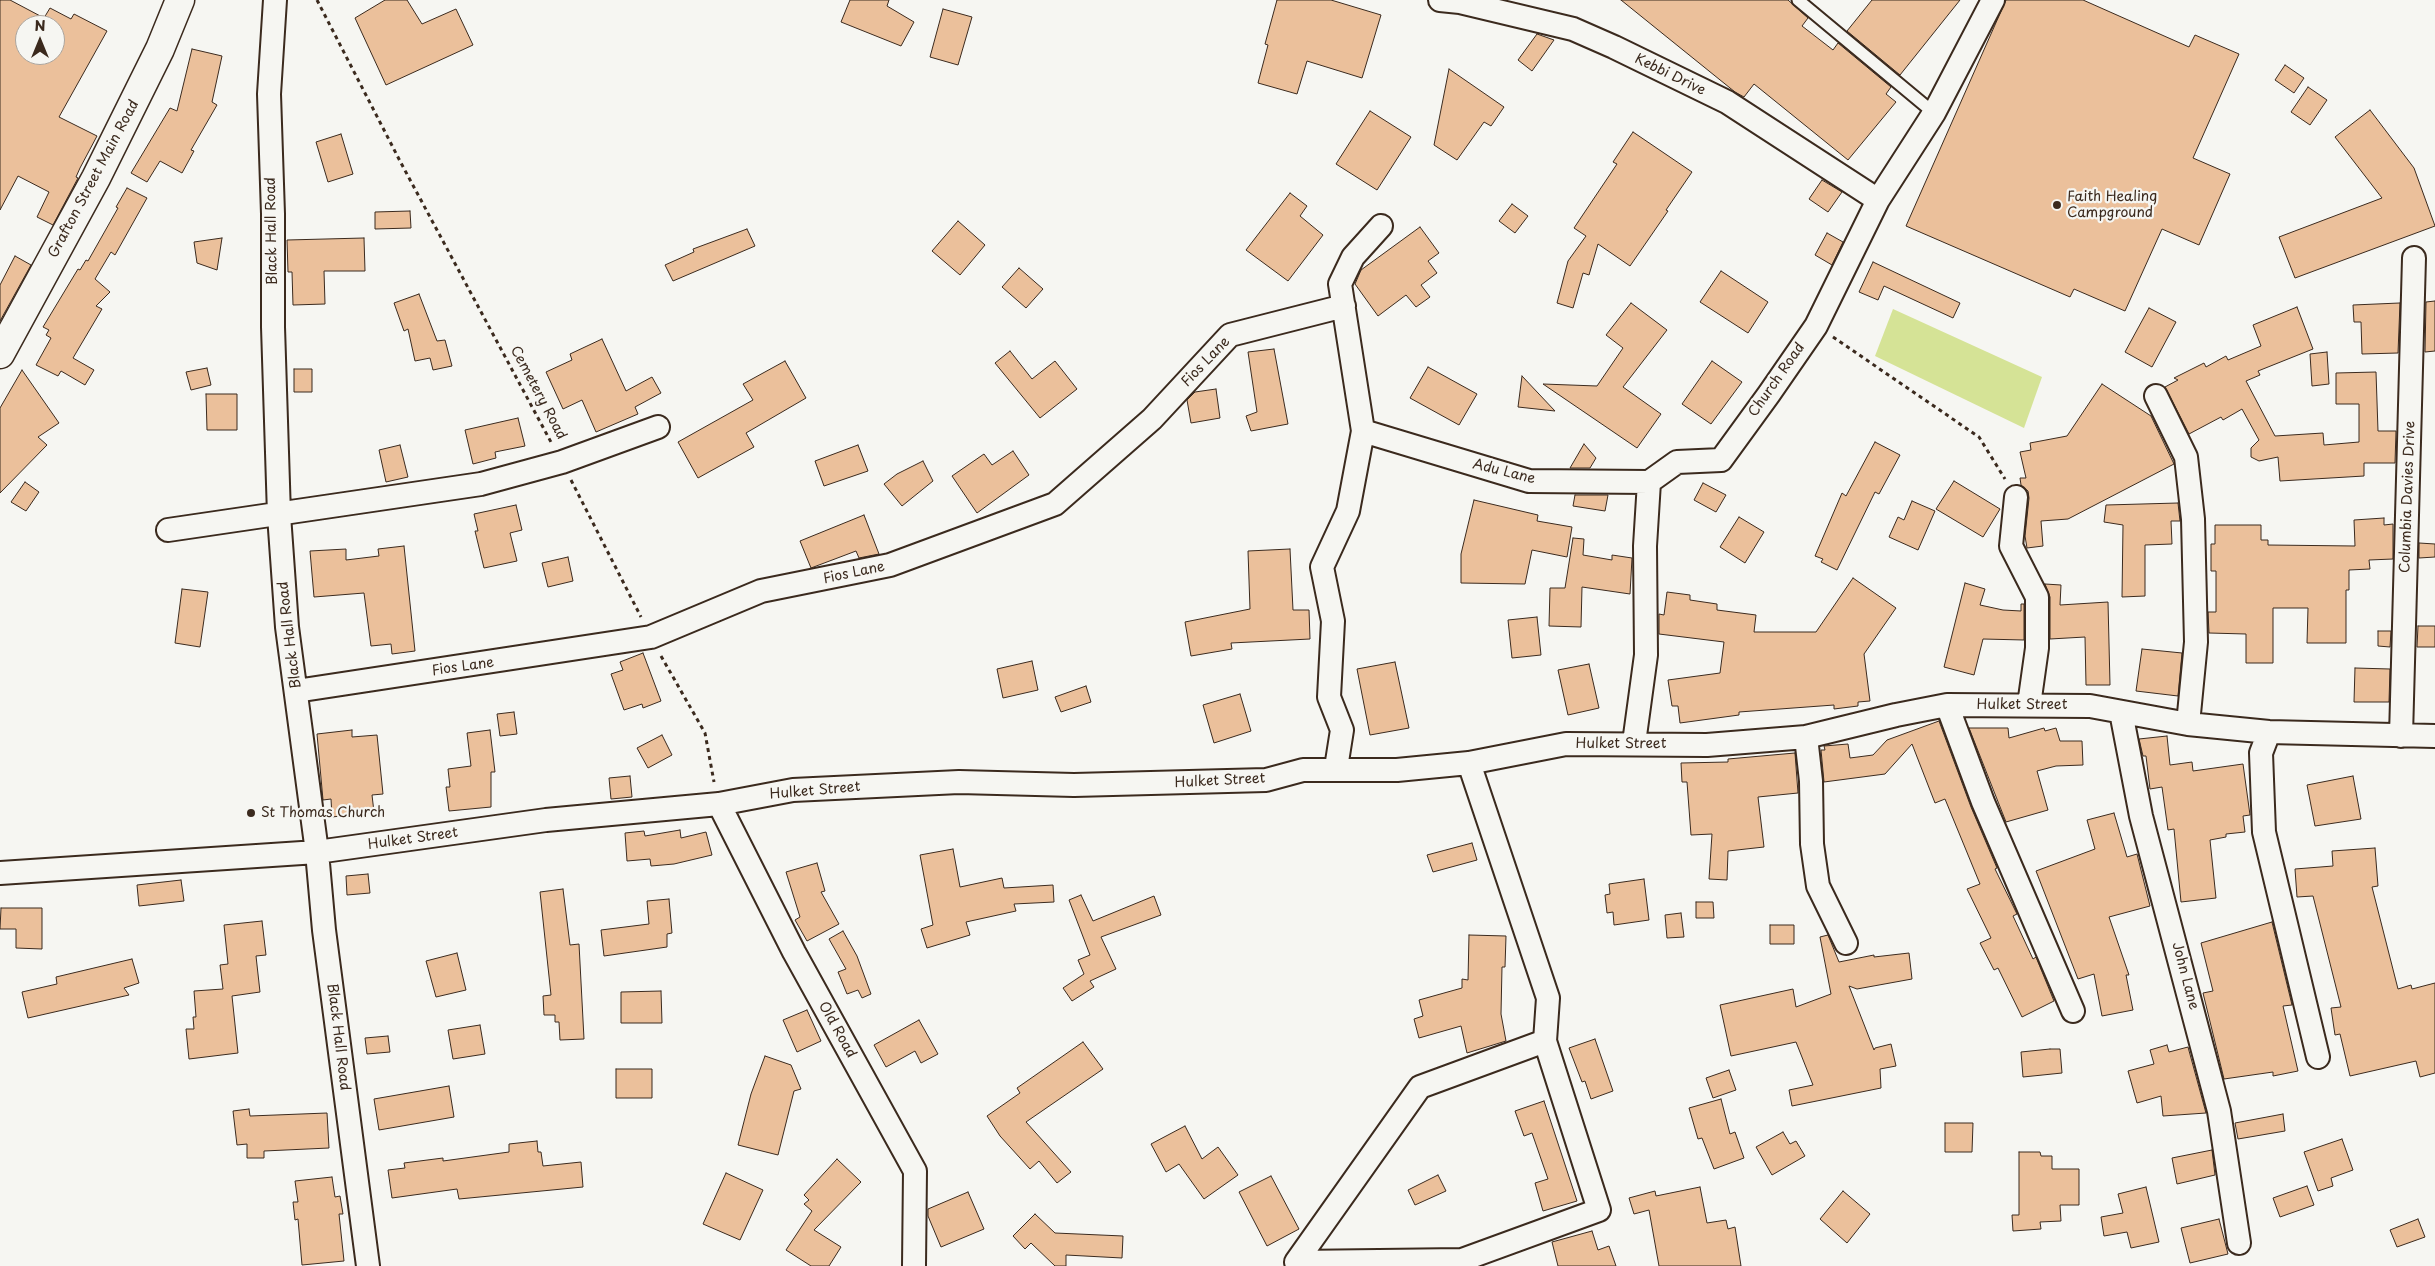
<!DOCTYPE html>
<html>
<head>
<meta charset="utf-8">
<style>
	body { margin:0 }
	#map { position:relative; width:2435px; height:1266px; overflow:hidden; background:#f6f6f2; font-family:"Playpen Sans",sans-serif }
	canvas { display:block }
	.north { position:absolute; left:15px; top:15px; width:50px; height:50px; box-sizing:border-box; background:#f6f6f2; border:1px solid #aba49d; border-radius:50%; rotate:0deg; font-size:14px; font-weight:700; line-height:20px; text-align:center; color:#3b2a1e }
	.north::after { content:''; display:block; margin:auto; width:18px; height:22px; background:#3b2a1e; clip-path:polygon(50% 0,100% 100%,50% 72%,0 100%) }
</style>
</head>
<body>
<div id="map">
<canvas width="2435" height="1266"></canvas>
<div class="north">N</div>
</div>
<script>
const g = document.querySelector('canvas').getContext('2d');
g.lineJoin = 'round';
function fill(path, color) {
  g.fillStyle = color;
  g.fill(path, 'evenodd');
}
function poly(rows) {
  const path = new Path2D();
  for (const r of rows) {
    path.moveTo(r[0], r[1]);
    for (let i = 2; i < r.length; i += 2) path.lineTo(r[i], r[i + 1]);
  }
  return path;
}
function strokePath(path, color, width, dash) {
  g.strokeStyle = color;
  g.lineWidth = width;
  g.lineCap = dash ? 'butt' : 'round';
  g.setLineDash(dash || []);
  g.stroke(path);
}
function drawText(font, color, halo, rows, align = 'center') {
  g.font = font + ' "Playpen Sans",sans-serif';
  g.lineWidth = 4.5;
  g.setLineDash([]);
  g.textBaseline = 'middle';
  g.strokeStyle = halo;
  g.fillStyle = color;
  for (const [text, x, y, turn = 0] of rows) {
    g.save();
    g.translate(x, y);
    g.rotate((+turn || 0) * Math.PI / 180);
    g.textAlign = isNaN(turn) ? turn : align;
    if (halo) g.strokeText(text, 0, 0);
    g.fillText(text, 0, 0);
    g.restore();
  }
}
fill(poly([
	[1893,309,2042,377,2024,428,1875,356]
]), '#d5e396');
const building = poly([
	[0,0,10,0,44,18,50,8,71,19,74,14,107,31,59,117,97,136,80,168,76,177,78,178,53,225,37,217,49,192,18,176,0,210,0,0],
	[25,25,55,25,55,55,25,55,25,25],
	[385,0,407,0,422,24,456,9,473,45,386,85,355,18,385,0],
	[850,0,889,0,887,6,914,22,901,46,841,22,850,0],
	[1277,0,1331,0,1381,15,1362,78,1307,61,1297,94,1258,83,1268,45,1265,44,1277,0],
	[1621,0,1788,0,1808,18,1802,26,1833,50,1838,43,1891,87,1886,94,1896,102,1848,160,1754,84,1744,97,1735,92,1621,0],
	[1872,0,1960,0,1900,75,1847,31,1872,0],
	[2006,0,2083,0,2189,47,2195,35,2239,54,2193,158,2230,174,2199,245,2162,229,2125,311,2074,289,2070,297,1906,226,2006,0],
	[943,9,972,17,958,65,930,57,943,9],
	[1537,34,1554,40,1532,71,1518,60,1537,34],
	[192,49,222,56,212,102,217,105,191,150,194,151,182,173,160,161,147,182,131,173,170,108,177,111,192,49],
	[2285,65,2304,78,2294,93,2275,80,2285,65],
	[1449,69,1504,107,1491,126,1484,122,1457,160,1434,145,1449,69],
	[2308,87,2327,100,2310,125,2291,112,2308,87],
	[2370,110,2414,168,2435,226,2295,278,2279,237,2382,198,2335,137,2370,110],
	[1370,111,1411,137,1377,190,1336,164,1370,111],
	[1633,132,1692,172,1666,210,1668,211,1630,266,1598,244,1589,275,1583,273,1573,308,1557,303,1568,261,1586,236,1574,228,1617,164,1613,162,1633,132],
	[341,134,353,174,328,182,316,142,341,134],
	[1822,180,1842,192,1828,212,1809,199,1822,180],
	[127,188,147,198,115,255,111,252,95,279,110,292,96,306,102,309,73,358,94,370,85,385,61,371,58,376,36,365,51,338,46,335,49,330,43,327,78,269,80,270,86,260,88,261,118,208,116,207,127,188],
	[1290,193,1307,206,1300,216,1323,235,1288,281,1246,250,1290,193],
	[1512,204,1528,216,1515,233,1499,221,1512,204],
	[410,211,411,228,375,229,375,212,410,211],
	[958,221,985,245,960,275,932,251,958,221],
	[1420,227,1439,253,1428,261,1437,273,1421,285,1430,297,1416,307,1406,295,1378,316,1355,284,1361,270,1420,227],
	[747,229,755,246,673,281,665,265,694,252,693,249,747,229],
	[1827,233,1843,242,1832,265,1815,255,1827,233],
	[222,238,217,270,197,263,194,242,222,238],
	[364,238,365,271,324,271,325,304,293,305,292,272,288,272,287,240,364,238],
	[15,256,31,265,0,321,0,285,15,256],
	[1873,262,1960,303,1953,318,1884,286,1878,300,1859,292,1873,262],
	[1019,268,1043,289,1026,308,1002,287,1019,268],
	[1721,271,1768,302,1748,333,1700,302,1721,271],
	[419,294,437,341,445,340,452,366,433,370,430,358,415,361,408,329,404,331,394,303,419,294],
	[2435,301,2435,351,2425,352,2426,302,2435,301],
	[1631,303,1667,330,1623,387,1661,414,1637,448,1543,384,1597,386,1623,348,1606,335,1631,303],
	[2400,303,2398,353,2362,354,2361,322,2354,322,2353,305,2400,303],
	[2297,307,2313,349,2258,371,2260,375,2246,381,2275,436,2323,433,2324,445,2359,442,2359,404,2336,404,2336,373,2376,372,2378,431,2396,431,2395,463,2364,463,2364,476,2280,481,2278,457,2259,461,2251,457,2251,448,2259,440,2242,409,2223,420,2221,417,2189,434,2165,387,2178,380,2174,378,2204,363,2206,367,2226,356,2228,360,2261,346,2253,325,2297,307],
	[2149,308,2176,322,2152,367,2125,352,2149,308],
	[602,339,626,391,652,377,661,393,635,407,638,414,596,432,582,400,563,409,546,372,572,360,570,354,602,339],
	[1274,349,1288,424,1251,431,1246,416,1257,412,1248,352,1274,349],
	[1010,351,1032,379,1055,361,1077,389,1040,418,995,363,1010,351],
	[2327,352,2329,384,2312,386,2310,354,2327,352],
	[785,361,806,398,746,433,754,447,698,478,678,442,753,400,743,384,785,361],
	[1712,361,1742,382,1711,424,1682,404,1712,361],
	[1428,367,1477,394,1459,425,1410,398,1428,367],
	[207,368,211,385,191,390,186,372,207,368],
	[294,369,312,369,312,392,294,392,294,369],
	[22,370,59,423,38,437,47,445,0,493,0,408,22,370],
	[1522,376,1555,411,1518,407,1522,376],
	[2102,384,2151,416,2174,464,2068,519,2041,521,2043,546,2027,548,2025,536,2029,498,2028,491,2021,485,2020,478,2026,478,2020,452,2031,450,2030,443,2067,436,2102,384],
	[1216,389,1220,418,1191,423,1187,400,1195,392,1216,389],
	[206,394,237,394,237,430,207,430,206,394],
	[518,418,525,446,495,452,496,458,473,464,465,430,518,418],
	[1875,442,1900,455,1879,494,1875,492,1837,570,1821,562,1823,559,1815,556,1842,493,1846,496,1875,442],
	[1584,444,1596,458,1590,468,1570,468,1584,444],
	[400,445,408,477,386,482,379,450,400,445],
	[858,445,868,471,824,486,815,461,858,445],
	[1013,451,1029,475,977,513,952,476,984,454,992,465,1013,451],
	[923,461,933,481,902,506,884,484,897,474,923,461],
	[1954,481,2000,509,1983,537,1936,509,1954,481],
	[25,482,39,492,26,511,11,502,25,482],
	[1703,483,1726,495,1716,512,1694,500,1703,483],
	[1575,495,1608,495,1605,511,1573,506,1575,495],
	[1474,500,1538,515,1537,521,1572,527,1567,557,1532,550,1525,584,1461,583,1461,554,1474,500],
	[1912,501,1935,511,1918,550,1889,537,1898,517,1904,520,1912,501],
	[2178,503,2180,521,2171,521,2172,544,2145,545,2145,596,2122,597,2123,525,2104,522,2106,505,2178,503],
	[516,505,522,530,510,533,517,561,484,568,475,531,478,531,474,514,516,505],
	[864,515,879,554,859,558,856,551,811,568,800,541,864,515],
	[1739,517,1764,532,1745,563,1720,547,1739,517],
	[2384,518,2384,525,2393,524,2393,559,2369,560,2370,569,2349,570,2349,590,2346,590,2346,643,2307,643,2308,608,2273,608,2273,663,2246,663,2246,634,2209,633,2208,612,2216,612,2216,571,2211,571,2211,544,2215,544,2215,525,2261,525,2261,540,2268,540,2268,545,2355,546,2354,520,2384,518],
	[1573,538,1584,539,1583,555,1612,560,1612,555,1632,558,1630,594,1582,587,1581,627,1549,626,1550,588,1565,588,1573,538],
	[2419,543,2435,544,2435,557,2419,558,2419,543],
	[404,546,415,651,392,654,391,644,371,646,364,593,314,597,310,551,346,549,346,560,379,556,378,549,404,546],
	[1290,549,1293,610,1309,610,1310,639,1231,643,1232,649,1191,656,1185,622,1250,609,1248,551,1290,549],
	[568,557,573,581,548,587,542,563,568,557],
	[1853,578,1896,608,1864,654,1870,701,1858,702,1858,706,1834,709,1834,705,1739,712,1739,715,1680,723,1678,706,1672,706,1668,680,1720,673,1724,642,1659,634,1659,614,1664,615,1667,592,1690,595,1690,600,1717,604,1717,610,1756,615,1754,632,1816,632,1853,578],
	[1965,583,1985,589,1980,605,2003,610,2021,611,2021,604,2024,604,2024,640,1983,639,1974,675,1944,667,1965,583],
	[2045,584,2061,585,2060,605,2108,602,2110,685,2086,685,2085,637,2050,639,2050,597,2045,584],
	[182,589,208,592,200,647,175,643,182,589],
	[1537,617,1541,655,1512,658,1508,620,1537,617],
	[2418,626,2435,626,2435,647,2417,647,2418,626],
	[2378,631,2391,631,2390,647,2378,646,2378,631],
	[2142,649,2182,653,2178,696,2136,691,2142,649],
	[643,653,661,701,643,708,642,704,624,710,611,674,623,670,620,662,643,653],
	[1032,661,1038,690,1003,698,997,669,1032,661],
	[1395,662,1409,728,1370,735,1357,669,1395,662],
	[1589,664,1599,708,1568,715,1558,670,1589,664],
	[2355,668,2390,669,2389,702,2354,702,2355,668],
	[1086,686,1091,702,1061,712,1055,697,1086,686],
	[1240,694,1251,731,1214,743,1203,705,1240,694],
	[514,712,517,734,500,736,497,714,514,712],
	[1939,721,1971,807,1997,868,1995,869,2017,914,2013,916,2033,959,2036,957,2054,1001,2022,1017,1998,968,1994,970,1980,943,1991,938,1967,889,1980,884,1945,799,1935,803,1912,744,1885,774,1824,782,1821,750,1825,750,1824,746,1848,744,1850,758,1873,755,1887,740,1939,721],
	[1969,728,2008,728,2009,738,2044,728,2045,731,2056,728,2060,741,2082,741,2083,765,2056,766,2037,771,2048,810,2006,822,1969,728],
	[352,730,352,737,377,735,383,794,372,795,374,812,332,817,331,799,323,800,317,734,352,730],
	[490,730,495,772,491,772,491,807,449,811,446,787,450,787,448,769,471,766,467,733,490,730],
	[662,735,672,755,648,768,637,748,662,735],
	[2167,736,2170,765,2192,762,2193,771,2243,764,2250,815,2243,816,2245,832,2226,834,2226,837,2210,840,2216,898,2181,902,2174,829,2168,830,2162,787,2150,789,2146,756,2143,756,2139,739,2167,736],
	[1795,753,1798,793,1758,797,1764,847,1728,851,1727,880,1709,879,1712,834,1691,835,1687,782,1682,782,1681,763,1728,762,1728,759,1795,753],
	[630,776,632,797,611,799,609,778,630,776],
	[2353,776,2361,819,2315,826,2307,785,2353,776],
	[2114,813,2127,857,2137,854,2150,906,2109,917,2129,975,2126,975,2133,1010,2102,1016,2094,974,2078,979,2036,871,2095,849,2087,820,2114,813],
	[680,830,681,838,706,832,712,855,674,864,651,866,650,859,627,861,625,833,644,831,645,836,680,830],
	[1472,843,1477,860,1433,872,1427,855,1472,843],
	[2375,848,2378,886,2372,887,2398,989,2411,985,2412,989,2435,983,2435,1073,2420,1077,2416,1061,2350,1076,2340,1034,2335,1035,2331,1008,2341,1007,2313,896,2297,897,2295,869,2333,866,2332,851,2375,848],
	[953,849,960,887,1002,878,1004,888,1053,885,1054,902,1014,904,1016,911,966,922,970,935,927,948,921,929,933,925,920,855,953,849],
	[817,863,825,891,821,892,839,924,807,941,795,920,800,917,786,872,817,863],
	[368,874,370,893,347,895,346,876,368,874],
	[1644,879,1649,920,1614,925,1613,912,1607,913,1605,895,1610,894,1609,884,1644,879],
	[181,880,184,901,139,906,137,885,181,880],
	[563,889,570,945,579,944,584,1039,560,1040,559,1022,555,1022,555,1015,544,1015,543,996,551,995,540,892,563,889],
	[1081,895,1093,921,1154,896,1161,915,1101,937,1116,969,1090,981,1094,987,1072,1001,1063,988,1084,974,1078,960,1090,955,1069,900,1081,895],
	[669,899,672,933,667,934,667,947,604,956,601,930,649,924,647,901,669,899],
	[1696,902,1713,902,1714,918,1696,918,1696,902],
	[1,908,42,908,42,949,16,948,16,929,0,929,1,908],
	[1681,913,1684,937,1667,938,1665,915,1681,913],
	[262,921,266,955,256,956,260,992,232,996,238,1053,189,1059,186,1029,194,1029,193,1017,196,1017,194,991,223,989,220,965,228,964,224,925,262,921],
	[2272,922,2292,1005,2283,1006,2298,1071,2273,1076,2273,1072,2224,1079,2203,993,2213,991,2201,943,2272,922],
	[1770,925,1794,925,1794,944,1770,944,1770,925],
	[843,931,857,956,871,994,862,998,858,990,847,994,838,972,846,969,829,939,843,931],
	[1469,935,1506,936,1505,967,1502,967,1501,1014,1506,1041,1467,1053,1461,1026,1419,1038,1414,1019,1423,1016,1419,1000,1462,988,1462,979,1468,980,1469,935],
	[1828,935,1839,962,1874,955,1874,957,1909,953,1912,979,1857,989,1849,986,1874,1050,1875,1048,1891,1044,1896,1066,1880,1069,1881,1088,1792,1106,1789,1090,1813,1085,1796,1042,1731,1056,1720,1005,1793,989,1796,1007,1831,994,1820,937,1828,935],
	[457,953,466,990,436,997,426,961,457,953],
	[132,959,139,983,124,988,129,995,28,1018,22,992,57,984,56,977,132,959],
	[661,991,662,1023,621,1023,621,992,661,991],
	[807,1010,821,1041,797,1052,783,1020,807,1010],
	[919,1020,938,1054,921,1063,915,1051,886,1067,874,1045,919,1020],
	[480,1025,485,1054,453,1059,448,1030,480,1025],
	[388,1036,390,1052,367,1054,365,1038,388,1036],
	[1595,1039,1613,1091,1591,1099,1585,1081,1582,1082,1569,1048,1595,1039],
	[1083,1042,1103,1069,1026,1122,1071,1172,1057,1183,1039,1161,1030,1169,1000,1136,987,1116,1020,1093,1017,1088,1083,1042],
	[2167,1045,2169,1052,2188,1047,2206,1113,2163,1116,2161,1096,2137,1103,2128,1071,2154,1064,2150,1050,2167,1045],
	[2050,1049,2060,1049,2062,1073,2023,1077,2021,1052,2050,1049],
	[765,1056,791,1065,801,1089,794,1091,778,1155,738,1145,751,1094,765,1056],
	[616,1069,652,1069,652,1098,616,1098,616,1069],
	[1729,1070,1736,1090,1713,1098,1706,1078,1729,1070],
	[449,1086,454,1117,379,1130,374,1099,449,1086],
	[1721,1099,1730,1134,1735,1132,1744,1158,1714,1169,1702,1138,1698,1139,1689,1108,1721,1099],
	[1544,1101,1577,1201,1543,1211,1535,1183,1548,1179,1532,1133,1524,1136,1515,1111,1544,1101],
	[249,1109,250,1116,327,1113,329,1148,264,1151,264,1158,247,1158,247,1144,237,1145,233,1111,249,1109],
	[2283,1114,2285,1131,2238,1139,2235,1123,2283,1114],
	[1945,1123,1973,1123,1972,1152,1945,1152,1945,1123],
	[1185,1126,1202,1159,1218,1147,1238,1175,1204,1199,1179,1164,1166,1172,1151,1144,1185,1126],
	[1783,1132,1790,1144,1796,1141,1805,1156,1772,1175,1756,1147,1783,1132],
	[2342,1139,2353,1170,2331,1178,2333,1186,2318,1191,2304,1152,2342,1139],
	[537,1141,538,1152,541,1152,543,1166,581,1162,583,1187,459,1199,457,1189,392,1198,388,1170,405,1168,404,1163,443,1158,443,1161,509,1152,509,1144,537,1141],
	[2212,1150,2215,1175,2177,1184,2172,1158,2212,1150],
	[2019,1152,2040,1152,2041,1156,2052,1156,2052,1169,2079,1169,2079,1205,2060,1205,2061,1221,2040,1222,2041,1229,2013,1231,2012,1215,2019,1215,2019,1152],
	[837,1159,861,1182,814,1230,841,1247,829,1266,811,1266,786,1250,812,1211,804,1204,809,1200,804,1195,837,1159],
	[726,1173,763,1190,740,1240,703,1224,726,1173],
	[1438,1175,1446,1191,1415,1205,1408,1190,1438,1175],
	[1271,1176,1299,1229,1267,1246,1239,1192,1271,1176],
	[332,1177,335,1197,340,1196,343,1214,339,1214,344,1261,302,1265,298,1219,295,1220,293,1202,298,1202,295,1181,332,1177],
	[2307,1186,2314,1205,2280,1217,2273,1198,2307,1186],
	[1700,1187,1707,1223,1726,1220,1728,1229,1735,1227,1741,1266,1659,1266,1649,1210,1634,1214,1629,1198,1655,1191,1656,1196,1700,1187],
	[2146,1187,2159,1242,2131,1248,2127,1232,2104,1236,2101,1217,2123,1213,2118,1194,2146,1187],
	[1843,1191,1870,1214,1847,1243,1820,1219,1843,1191],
	[968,1192,984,1229,941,1247,928,1216,928,1209,968,1192],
	[1035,1214,1055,1233,1123,1236,1122,1258,1066,1255,1066,1266,1055,1266,1031,1243,1025,1249,1013,1236,1035,1214],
	[2219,1219,2228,1254,2190,1263,2181,1228,2219,1219],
	[2418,1219,2425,1237,2397,1247,2390,1230,2418,1219],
	[1592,1231,1598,1250,1609,1246,1616,1266,1558,1266,1552,1242,1592,1231]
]);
fill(building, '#ebc09b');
strokePath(building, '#3b2a1e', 1);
const lane = poly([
	[1798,0,1934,113]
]);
const street = poly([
	[275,0,269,94,273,214,273,327,279,515,287,627,317,852,324,930,368,1266],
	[1440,0,1460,2,1573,29,1614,47,1727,102,1878,200],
	[2156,396,2186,457,2193,519,2196,642,2188,724],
	[1363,431,1529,481,1649,482],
	[2016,497,2011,546,2037,597,2037,648,2029,705],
	[168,530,481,484,562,462,658,427],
	[296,691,651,637,761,591,890,565,1055,504,1152,419,1230,335,1344,306],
	[1947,705,1983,802,2073,1011],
	[2121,712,2141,816,2219,1111,2239,1243],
	[2269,732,2261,753,2264,832,2318,1057],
	[2401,736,2414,258],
	[1806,737,1811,781,1812,844,1818,886,1846,943],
	[1634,743,1646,655,1645,546,1649,482,1677,462,1721,460,1769,394,1816,326,1878,200,1934,113,1993,0],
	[1469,763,1548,998,1545,1041,1599,1210,1462,1260,1296,1262,1420,1087,1545,1041],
	[1336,768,1342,730,1329,697,1333,621,1322,567,1348,511,1363,431,1340,284,1353,257,1381,226],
	[719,804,794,952,915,1171,914,1266],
	[0,873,317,852,546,820,719,804,793,790,959,782,1074,785,1266,780,1303,770,1397,770,1469,763,1566,744,1707,745,1806,737,1896,715,1947,705,2090,706,2188,724,2269,732,2435,736]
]);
const secondary = poly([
	[0,354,96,178,160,49,180,0]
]);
strokePath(lane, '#3b2a1e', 15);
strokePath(street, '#3b2a1e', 26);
strokePath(secondary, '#3b2a1e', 31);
strokePath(poly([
	[317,0,401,163,552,444],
	[1833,337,1979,437,2005,479],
	[571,480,641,617],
	[661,656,705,733,714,782]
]), '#3b2a1e', 3, [4, 4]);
strokePath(lane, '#f6f6f2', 11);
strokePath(street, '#f6f6f2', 22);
strokePath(secondary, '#f6f6f2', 28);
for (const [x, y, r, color] of [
	[2057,205,5,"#3b2a1e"],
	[251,813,5,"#3b2a1e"]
]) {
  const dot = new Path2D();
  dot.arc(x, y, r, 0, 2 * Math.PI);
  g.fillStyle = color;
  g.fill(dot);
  strokePath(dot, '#f6f6f2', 2);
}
drawText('14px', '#3b2a1e', '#f6f6f2', [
	["Kebbi Drive",1670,75,26],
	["Grafton Street Main Road",94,179,-62],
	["Black Hall Road",272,231,-91],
	["Fios Lane",1206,362,-46],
	["Church Road",1777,380,-55],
	["Cemetery Road",538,393,62],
	["Adu Lane",1504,472,14],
	["Columbia Davies Drive",2408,497,-88],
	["Fios Lane",854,573,-12],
	["Black Hall Road",290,635,-97],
	["Fios Lane",463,667,-8],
	["Hulket Street",2022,705],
	["Hulket Street",1621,744],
	["Hulket Street",1220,781,-3],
	["Hulket Street",815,791,-5],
	["Hulket Street",413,839,-8],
	["John Lane",2185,976,75],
	["Old Road",837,1030,61],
	["Black Hall Road",338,1037,83]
]);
drawText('14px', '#3b2a1e', '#f6f6f2', [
	["Faith Healing",2067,197],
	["Campground",2067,213],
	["St Thomas Church",261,813]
], 'left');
</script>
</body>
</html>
